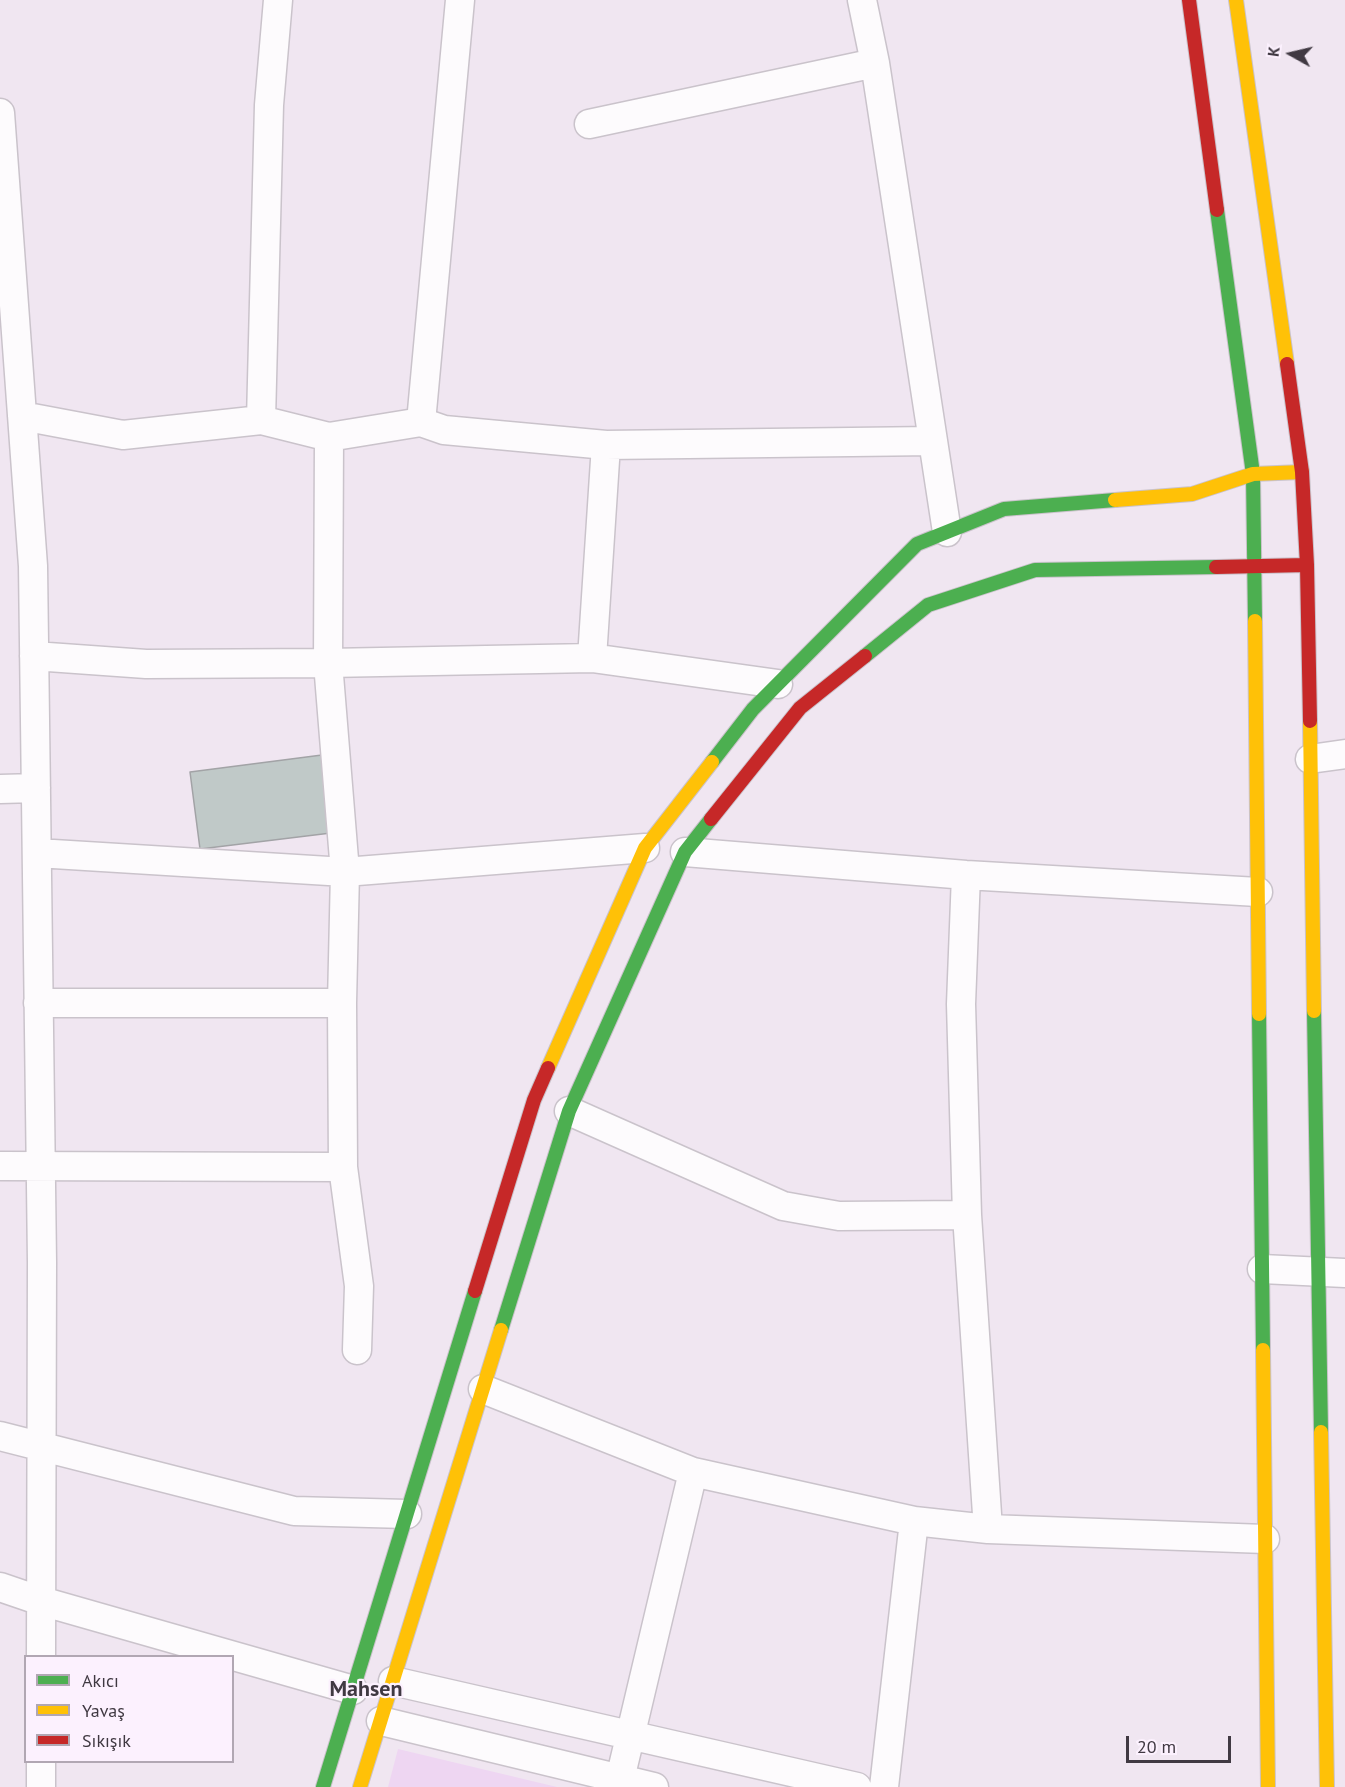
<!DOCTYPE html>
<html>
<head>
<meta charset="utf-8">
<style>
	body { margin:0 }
	#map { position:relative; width:1345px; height:1787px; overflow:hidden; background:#f0e6f1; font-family:"PT Sans",sans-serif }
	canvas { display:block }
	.legend { position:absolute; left:24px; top:1655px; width:210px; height:108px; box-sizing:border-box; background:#fcf1fe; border:2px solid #b1a7b3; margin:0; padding:8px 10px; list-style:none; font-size:18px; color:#403942 }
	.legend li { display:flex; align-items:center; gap:12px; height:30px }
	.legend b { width:30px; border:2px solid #b1a7b3 }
	.north { position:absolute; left:1261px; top:24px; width:60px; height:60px; -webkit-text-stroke:4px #fcf1fe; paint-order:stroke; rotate:278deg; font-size:16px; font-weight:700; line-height:24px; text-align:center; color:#403942 }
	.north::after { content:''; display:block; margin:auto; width:21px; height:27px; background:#403942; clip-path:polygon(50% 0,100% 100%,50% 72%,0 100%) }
	.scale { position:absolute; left:1126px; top:1736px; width:105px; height:27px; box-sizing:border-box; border:3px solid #403942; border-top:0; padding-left:8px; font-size:18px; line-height:21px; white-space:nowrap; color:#403942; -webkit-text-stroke:4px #fcf1fe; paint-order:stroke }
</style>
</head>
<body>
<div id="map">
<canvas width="1345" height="1787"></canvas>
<ul class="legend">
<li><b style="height:8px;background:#4caf50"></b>Akıcı</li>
<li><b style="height:8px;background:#ffc107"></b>Yavaş</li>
<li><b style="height:8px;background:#c62828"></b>Sıkışık</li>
</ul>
<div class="north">K</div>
<div class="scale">20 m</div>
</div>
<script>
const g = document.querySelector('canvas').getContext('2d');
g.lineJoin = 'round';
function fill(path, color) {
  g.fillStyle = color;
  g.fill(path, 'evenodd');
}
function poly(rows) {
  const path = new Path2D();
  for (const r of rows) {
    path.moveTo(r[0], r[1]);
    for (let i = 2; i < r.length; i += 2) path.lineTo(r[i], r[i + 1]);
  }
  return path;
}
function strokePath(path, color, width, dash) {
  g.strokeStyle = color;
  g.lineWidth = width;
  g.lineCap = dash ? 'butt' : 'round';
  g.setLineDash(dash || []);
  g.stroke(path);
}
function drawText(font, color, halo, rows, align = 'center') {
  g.font = font + ' "PT Sans",sans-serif';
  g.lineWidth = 4.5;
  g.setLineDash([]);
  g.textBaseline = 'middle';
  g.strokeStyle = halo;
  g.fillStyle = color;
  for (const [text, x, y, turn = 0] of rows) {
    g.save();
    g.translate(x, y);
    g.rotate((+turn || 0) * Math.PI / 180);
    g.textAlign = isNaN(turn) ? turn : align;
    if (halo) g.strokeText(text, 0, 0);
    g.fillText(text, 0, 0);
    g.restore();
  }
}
fill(poly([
	[398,1749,557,1787,388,1787]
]), '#eed6f2');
const building = poly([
	[322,755,331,833,200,849,190,772,322,755]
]);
fill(building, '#c0c9c8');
strokePath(building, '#a2a3a6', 1.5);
const street = poly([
	[862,0,875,63,947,532],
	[0,113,33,566,42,1262,41,1656],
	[589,124,875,63],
	[22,416,123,435,261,420,329,437,421,422,444,430,606,445,933,441],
	[261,420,269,105,278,0],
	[421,422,460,0],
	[329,437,328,663,345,872,342,1003,343,1167,359,1286,357,1350],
	[34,656,146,664,328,663,592,658,778,684],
	[592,658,606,445],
	[1310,759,1345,754],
	[0,789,36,788],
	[685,852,966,875,1258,892],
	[37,853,345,872,645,848],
	[966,875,961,1004,967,1215,988,1529],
	[38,1003,342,1003],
	[569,1111,783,1206,839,1216,967,1215],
	[0,1166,343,1167],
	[1262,1269,1345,1273],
	[483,1389,693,1472,914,1521,988,1529,1265,1539],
	[0,1436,294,1511,407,1514],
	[0,1587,41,1601,353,1690],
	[393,1681,857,1787],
	[381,1721,654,1787],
	[620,1779,693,1472],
	[41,1787,41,1762],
	[884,1787,914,1521]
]);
const fast = poly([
	[1217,210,1253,474,1255,621],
	[865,656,928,605,1035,570,1216,567],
	[712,762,753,709,917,544,1004,509,1115,500],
	[1314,1011,1321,1432],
	[1259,1014,1263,1350],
	[501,1330,569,1111,685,852,711,819],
	[323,1787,475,1291]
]);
const slow = poly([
	[1236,0,1287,364],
	[1115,500,1192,494,1253,474,1302,472],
	[1255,621,1259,1014],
	[1310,721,1314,1011],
	[548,1068,645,848,712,762],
	[1263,1350,1268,1787],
	[1321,1432,1327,1787],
	[360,1787,501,1330]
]);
const jam = poly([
	[1189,0,1217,210],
	[1287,364,1302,472,1307,565,1310,721],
	[1216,567,1307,565],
	[711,819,800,708,865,656],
	[475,1291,534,1100,548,1068]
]);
strokePath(street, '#cac3cb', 31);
strokePath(fast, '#cac3cb', 16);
strokePath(slow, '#cac3cb', 16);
strokePath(jam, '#cac3cb', 16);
strokePath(street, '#fdfbfd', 28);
strokePath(fast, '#4caf50', 14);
strokePath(slow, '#ffc107', 14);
strokePath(jam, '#c62828', 14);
drawText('bold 22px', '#403942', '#fcf1fe', [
	["Mahsen",366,1690]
]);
</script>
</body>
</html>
